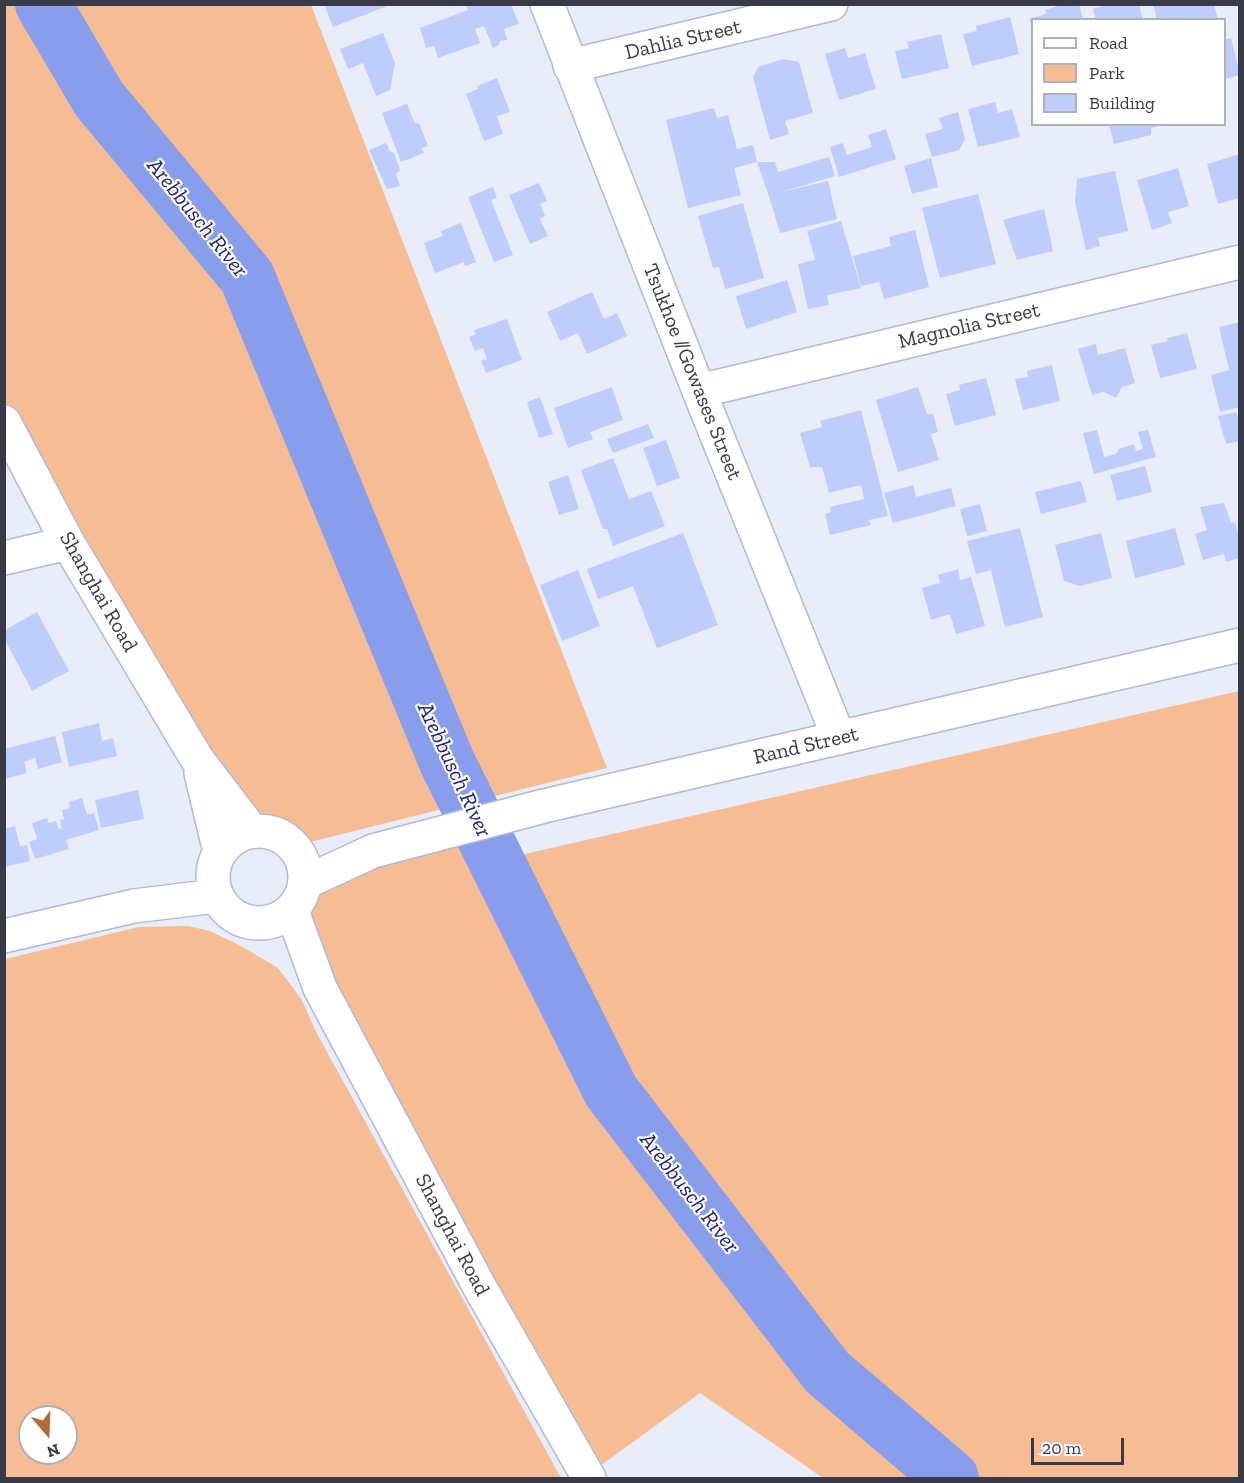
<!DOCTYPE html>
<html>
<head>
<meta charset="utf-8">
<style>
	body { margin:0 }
	#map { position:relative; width:1244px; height:1483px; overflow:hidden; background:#e9edf9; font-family:"Zilla Slab",serif }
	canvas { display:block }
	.frame { position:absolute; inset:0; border:6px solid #383b47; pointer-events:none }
	.legend { position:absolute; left:1031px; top:18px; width:195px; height:108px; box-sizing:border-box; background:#fff; border:2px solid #afb1b5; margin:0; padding:8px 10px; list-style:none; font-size:18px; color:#383b47 }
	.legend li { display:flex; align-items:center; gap:12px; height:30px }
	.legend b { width:30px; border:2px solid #afb1b5 }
	.north { position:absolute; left:18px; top:1405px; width:60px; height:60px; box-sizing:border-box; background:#fff; border:2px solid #afb1b5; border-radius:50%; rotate:161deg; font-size:16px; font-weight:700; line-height:24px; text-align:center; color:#383b47 }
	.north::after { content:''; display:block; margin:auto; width:21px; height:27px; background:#ae6c37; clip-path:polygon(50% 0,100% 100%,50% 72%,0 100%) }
	.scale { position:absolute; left:1031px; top:1438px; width:93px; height:27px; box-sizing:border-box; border:3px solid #383b47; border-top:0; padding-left:8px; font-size:18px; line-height:21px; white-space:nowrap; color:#383b47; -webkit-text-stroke:4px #fff; paint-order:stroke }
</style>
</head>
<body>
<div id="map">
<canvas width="1244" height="1483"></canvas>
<div class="frame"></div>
<ul class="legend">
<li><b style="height:8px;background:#fff"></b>Road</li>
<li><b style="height:16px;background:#f6bd94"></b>Park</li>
<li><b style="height:16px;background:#bfcdfe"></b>Building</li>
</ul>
<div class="north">N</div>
<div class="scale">20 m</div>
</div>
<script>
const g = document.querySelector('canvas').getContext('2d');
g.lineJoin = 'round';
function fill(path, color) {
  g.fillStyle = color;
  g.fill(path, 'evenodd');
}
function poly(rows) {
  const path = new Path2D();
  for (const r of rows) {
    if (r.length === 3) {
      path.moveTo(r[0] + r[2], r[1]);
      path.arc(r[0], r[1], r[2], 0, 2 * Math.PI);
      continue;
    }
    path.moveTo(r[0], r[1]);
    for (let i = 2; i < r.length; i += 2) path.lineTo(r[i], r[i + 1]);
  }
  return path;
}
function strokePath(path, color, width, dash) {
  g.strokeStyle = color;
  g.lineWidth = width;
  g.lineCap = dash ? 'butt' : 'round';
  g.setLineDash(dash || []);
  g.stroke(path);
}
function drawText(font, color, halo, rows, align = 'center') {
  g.font = font + ' "Zilla Slab",serif';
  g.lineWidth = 4.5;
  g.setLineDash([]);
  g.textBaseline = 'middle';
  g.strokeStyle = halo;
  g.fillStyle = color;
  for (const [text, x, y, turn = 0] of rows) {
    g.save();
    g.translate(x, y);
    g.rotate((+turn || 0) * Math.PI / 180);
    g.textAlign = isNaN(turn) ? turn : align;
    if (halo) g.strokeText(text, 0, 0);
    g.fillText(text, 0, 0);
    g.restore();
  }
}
fill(poly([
	[4,5,311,5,607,768,294,846,275,834,252,831,5,422],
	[1239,691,1239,1478,955,1478,828,1369,700,1202,612,1080,506,862,516,856],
	[480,826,611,1091,827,1372,951,1478,823,1478,700,1393,588,1475,292,911,306,882],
	[188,926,210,931,241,946,278,968,302,1000,315,1030,561,1478,5,1478,5,959,139,927],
	[30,1417,66,1417,66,1453,30,1453]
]), '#f6bd94');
strokePath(poly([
	[43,4,99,99,247,277,447,762,611,1091,827,1372,951,1478]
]), '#899ded', 56);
fill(poly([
	[324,4,390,4,390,5,333,27],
	[466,4,511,4,519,24,504,29,507,40,500,41,499,45,493,48,484,26,475,29,480,43,438,58,434,46,426,48,420,28,468,10],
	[1065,4,1079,4,1083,20,1032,20,1032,26,1029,19,1046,14,1045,10],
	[1109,4,1139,4,1143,20,1096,20,1093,9],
	[1153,4,1214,4,1218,20,1157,20],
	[1010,17,1019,54,972,66,963,34,977,31,976,26],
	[383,33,395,63,390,90,376,96,363,63,348,69,340,49],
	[941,34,949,68,902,79,895,51,909,48,907,42],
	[1231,38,1240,75,1224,79,1224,40],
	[845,48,848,58,865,53,876,89,839,100,825,54],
	[783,59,799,62,813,113,785,121,789,134,770,140,753,77,758,67],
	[497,78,510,112,497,116,503,134,484,141,466,94,478,89,477,86],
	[995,102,998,113,1012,109,1020,137,978,147,968,109],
	[407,104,415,124,419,123,428,146,422,148,424,153,401,162,382,113],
	[714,108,717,118,728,115,737,149,753,145,757,162,734,168,741,195,688,208,666,120],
	[958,112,965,139,959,150,932,157,925,134,943,129,939,118],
	[1109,124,1163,124,1163,125,1151,128,1151,135,1114,144],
	[886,129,896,159,839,177,830,147,843,143,847,155,872,147,868,135],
	[386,143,390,151,394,153,400,170,396,174,400,186,387,189,369,150],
	[1240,154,1240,198,1218,204,1207,164],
	[829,157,835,176,782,192,828,181,837,219,780,233,769,196,757,162,775,162,778,172],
	[931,158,938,187,912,194,904,166],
	[1178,168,1189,206,1168,212,1172,223,1152,230,1137,180],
	[1115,171,1128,231,1098,238,1100,246,1086,250,1075,202,1077,179],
	[539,183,547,201,540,204,545,216,540,219,548,236,530,244,509,195],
	[493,187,497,198,491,200,513,255,494,262,468,197],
	[978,194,996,264,940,278,922,208],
	[743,203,764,278,725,289,719,267,713,268,698,216],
	[1044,209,1053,251,1017,260,1003,220],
	[841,221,861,288,827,295,829,305,808,309,798,264,815,260,807,231],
	[461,223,476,262,465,266,464,262,435,273,424,243,443,236,441,231],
	[915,230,929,287,884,299,879,282,861,286,853,256,891,246,889,237],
	[787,280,797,312,746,329,736,296],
	[592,292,604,319,617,313,627,336,587,354,578,333,560,341,547,312],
	[507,319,522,360,486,373,481,361,487,359,483,348,475,351,469,337,476,334,474,330],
	[1240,322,1240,407,1220,412,1211,375,1229,370,1219,327],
	[1187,333,1197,369,1160,378,1151,345,1168,341,1167,338],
	[1096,344,1098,355,1125,348,1135,383,1122,387,1116,398,1104,392,1092,395,1078,349],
	[1052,365,1060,401,1023,410,1015,379,1028,377,1027,371],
	[986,378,996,415,955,426,946,394,960,390,959,385],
	[612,387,623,420,590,432,593,439,568,448,554,408],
	[918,387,927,414,933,414,938,432,931,434,939,460,898,472,876,400],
	[540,397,553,434,539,438,527,402],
	[861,410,888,516,869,520,871,525,830,535,825,514,831,512,830,507,864,499,861,485,829,493,822,467,810,467,800,433,822,427,820,421],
	[1236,412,1240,425,1240,441,1226,444,1218,416],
	[648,424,654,438,613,453,607,439],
	[1097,430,1104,457,1116,454,1119,449,1134,444,1136,451,1143,449,1138,432,1148,430,1156,457,1094,474,1083,433],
	[666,440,680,478,657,486,643,448],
	[613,458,629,499,651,491,665,526,613,546,607,529,603,529,581,470],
	[1145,466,1152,492,1117,501,1110,475],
	[568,475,579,509,559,515,548,482],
	[1081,481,1087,502,1041,514,1035,492],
	[913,485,916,497,951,488,956,506,893,523,884,493],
	[1224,503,1231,523,1235,522,1240,540,1240,558,1226,562,1224,554,1203,560,1195,534,1207,530,1200,507],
	[980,504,987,531,967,536,960,509],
	[1020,528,1043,617,1005,627,991,570,976,574,967,541],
	[1175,528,1185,565,1135,578,1126,541],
	[683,533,718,625,657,648,633,586,598,599,587,569],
	[1101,533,1112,578,1080,586,1064,581,1055,545],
	[958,569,960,580,971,577,985,626,956,634,950,614,931,620,922,588,940,583,938,575],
	[578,570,600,626,562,641,540,585],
	[37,612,69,671,32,691,5,640,5,630],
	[99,723,102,741,113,738,117,756,69,767,62,732],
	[55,736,62,762,38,769,35,758,24,762,27,773,4,779,4,749],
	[138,790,144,819,101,828,95,800],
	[82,798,87,815,94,813,99,830,66,840,69,849,35,859,29,842,37,839,32,823,47,818,49,823,56,821,59,829,62,828,60,820,64,819,62,810,70,808,69,802],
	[15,826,20,846,27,845,30,861,4,867,4,829]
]), '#bfcdfe');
const minor = poly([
	[547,4,699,391,839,738],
	[570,66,831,4],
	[699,391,1240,262],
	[4,422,68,543,197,759,252,831],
	[4,558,68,543],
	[201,773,220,852],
	[259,877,46],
	[306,882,373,851,544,806,1240,645],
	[292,911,320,988,479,1286,589,1478],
	[4,936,134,906,216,896]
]);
strokePath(minor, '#b1b9d6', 36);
strokePath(minor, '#fff', 33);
drawText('21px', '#383b47', '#fff', [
	["Dahlia Street",683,40,-13],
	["Magnolia Street",969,326,-13],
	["Tsukhoe //Gowases Street",692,372,68],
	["Shanghai Road",98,592,60],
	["Rand Street",806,746,-13],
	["Shanghai Road",452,1235,62]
]);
drawText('italic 22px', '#1d207a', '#fff', [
	["Arebbusch River",197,218,51],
	["Arebbusch River",454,770,65],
	["Arebbusch River",689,1193,52]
]);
</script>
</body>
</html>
